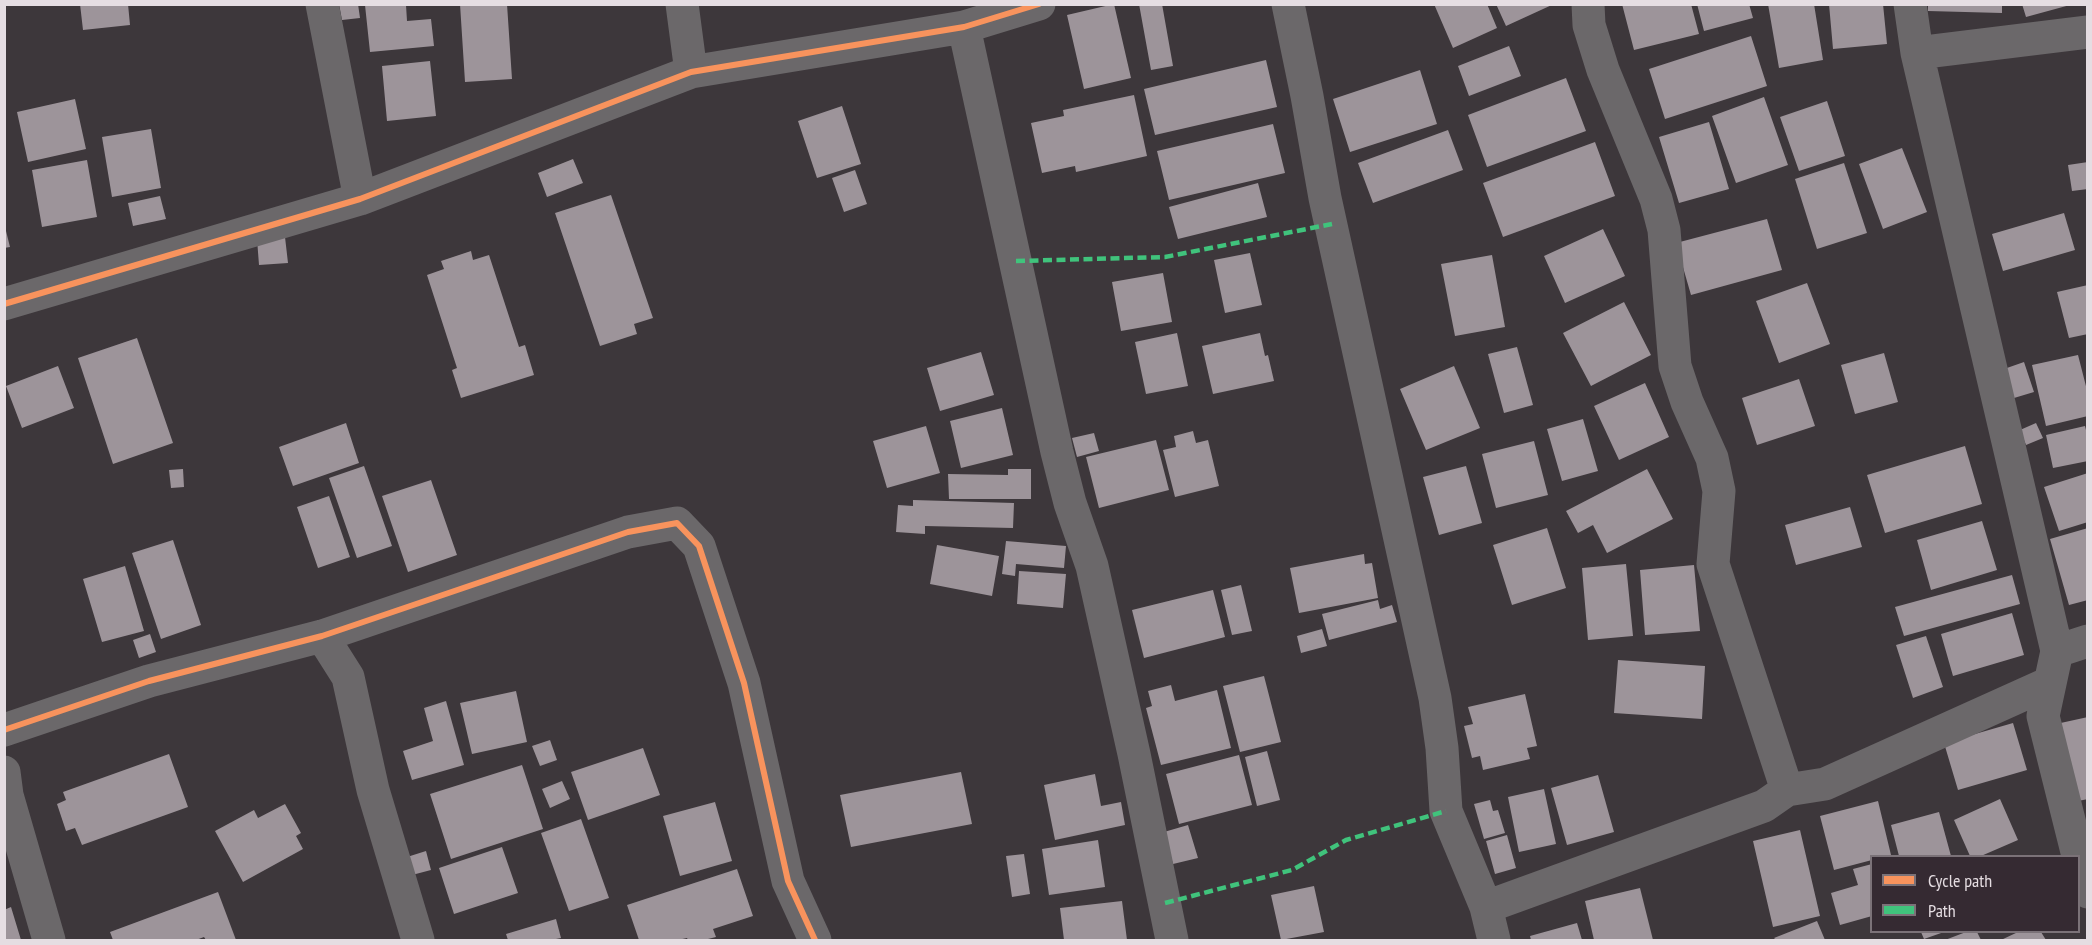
<!DOCTYPE html>
<html>
<head>
<meta charset="utf-8">
<style>
	body { margin:0 }
	#map { position:relative; width:2092px; height:945px; overflow:hidden; background:#3d373b; font-family:"PT Sans Narrow",sans-serif }
	canvas { display:block }
	.frame { position:absolute; inset:0; border:6px solid #e5dde2; pointer-events:none }
	.legend { position:absolute; left:1870px; top:855px; width:210px; height:78px; box-sizing:border-box; background:#352a32; border:2px solid #7b7278; margin:0; padding:8px 10px; list-style:none; font-size:18px; color:#e5dde2 }
	.legend li { display:flex; align-items:center; gap:12px; height:30px }
	.legend b { width:30px; border:2px solid #7b7278 }
</style>
</head>
<body>
<div id="map">
<canvas width="2092" height="945"></canvas>
<div class="frame"></div>
<ul class="legend">
<li><b style="height:8px;background:#f8935d"></b>Cycle path</li>
<li><b style="height:8px;background:#40c37c"></b>Path</li>
</ul>
</div>
<script>
const g = document.querySelector('canvas').getContext('2d');
g.lineJoin = 'round';
function fill(path, color) {
  g.fillStyle = color;
  g.fill(path, 'evenodd');
}
function poly(rows) {
  const path = new Path2D();
  for (const r of rows) {
    path.moveTo(r[0], r[1]);
    for (let i = 2; i < r.length; i += 2) path.lineTo(r[i], r[i + 1]);
  }
  return path;
}
function strokePath(path, color, width, dash) {
  g.strokeStyle = color;
  g.lineWidth = width;
  g.lineCap = dash ? 'butt' : 'round';
  g.setLineDash(dash || []);
  g.stroke(path);
}
fill(poly([
	[80,4,128,4,130,25,83,30],
	[339,4,358,4,360,18,342,20],
	[460,4,507,4,512,79,465,82],
	[1114,4,1131,78,1084,89,1067,15],
	[1139,4,1162,4,1173,66,1151,70],
	[1434,4,1487,4,1497,28,1453,48],
	[1496,4,1554,4,1506,26],
	[1622,4,1691,4,1699,34,1634,50],
	[1697,4,1749,4,1753,18,1704,31],
	[1768,4,1814,4,1823,60,1779,68],
	[1829,4,1883,4,1887,44,1833,49],
	[1928,4,2002,4,2002,13,1928,11],
	[2022,4,2070,4,2070,5,2026,17],
	[365,5,406,5,407,21,431,19,434,46,370,52],
	[1751,36,1767,86,1665,119,1649,69],
	[1509,46,1521,76,1469,96,1458,66],
	[1266,60,1277,107,1155,135,1144,89],
	[430,61,436,116,387,121,382,66],
	[1420,70,1437,124,1350,152,1333,99],
	[1566,78,1586,131,1487,167,1468,115],
	[1134,95,1147,156,1076,172,1075,166,1042,173,1031,123,1064,116,1063,110],
	[1764,97,1788,165,1736,183,1712,116],
	[75,99,86,149,28,162,17,112],
	[1827,101,1845,156,1799,171,1780,117],
	[842,106,861,164,817,178,798,121],
	[1709,122,1729,189,1679,203,1659,137],
	[1273,124,1285,173,1169,200,1157,151],
	[151,129,161,188,112,197,102,137],
	[1448,130,1463,170,1373,203,1358,163],
	[1595,142,1615,196,1503,237,1483,183],
	[1902,148,1927,212,1883,229,1859,164],
	[573,159,583,183,547,197,538,173],
	[87,160,97,217,42,227,32,170],
	[2088,162,2088,189,2072,191,2068,165],
	[1844,163,1867,233,1817,249,1795,179],
	[855,170,867,204,844,212,832,178],
	[1258,183,1267,217,1178,239,1169,207],
	[611,195,653,318,634,324,637,334,600,346,555,213],
	[160,196,166,219,133,226,128,203],
	[2064,213,2075,250,2003,271,1992,234],
	[1767,219,1782,270,1691,295,1676,243],
	[4,223,10,247,4,248],
	[1603,229,1625,276,1565,303,1544,256],
	[285,237,288,263,259,265,257,239],
	[471,251,473,260,489,255,519,347,525,345,534,375,461,398,452,370,457,368,427,275,444,269,441,261],
	[1250,253,1262,305,1225,313,1214,260],
	[1492,255,1505,327,1455,336,1441,264],
	[1163,273,1172,322,1121,331,1112,282],
	[1807,283,1830,344,1779,363,1756,301],
	[2088,285,2088,334,2069,338,2057,292],
	[1624,302,1651,355,1591,386,1563,333],
	[1177,333,1188,386,1146,394,1135,342],
	[1260,333,1265,356,1268,355,1274,381,1213,394,1202,346],
	[137,338,173,443,113,464,78,358],
	[1517,347,1533,405,1504,413,1488,354],
	[981,352,994,395,940,411,927,368],
	[1884,353,1898,402,1855,414,1841,365],
	[2078,355,2088,394,2088,416,2046,426,2032,365],
	[2024,362,2034,392,2014,398,2004,369],
	[58,366,74,408,22,428,6,386],
	[1454,366,1480,428,1426,450,1400,389],
	[1799,379,1815,426,1757,445,1742,398],
	[1645,383,1669,437,1619,460,1594,406],
	[1002,408,1013,455,961,468,950,421],
	[1583,419,1598,471,1562,481,1547,429],
	[346,423,359,463,293,486,279,447],
	[2036,423,2043,438,2026,445,2020,430],
	[926,426,940,473,887,488,873,441],
	[2085,426,2088,438,2088,461,2053,468,2046,435],
	[1193,431,1196,443,1208,440,1219,486,1175,497,1163,450,1176,447,1174,436],
	[1094,433,1099,451,1077,457,1072,438],
	[1156,440,1169,490,1099,508,1086,457],
	[1534,441,1548,495,1496,508,1482,454],
	[1965,446,1982,504,1885,533,1867,475],
	[364,466,392,546,357,558,329,478],
	[1466,466,1482,523,1439,535,1423,477],
	[183,469,184,487,171,488,169,470],
	[1008,469,1031,469,1031,499,949,499,948,474,1008,475],
	[1647,469,1673,519,1607,553,1593,525,1578,533,1566,511],
	[2088,473,2088,522,2059,531,2044,487],
	[431,480,457,555,408,572,382,496],
	[329,496,350,557,318,568,297,507],
	[913,500,1014,503,1013,528,925,526,925,534,896,532,898,505,913,506],
	[1850,507,1862,547,1796,565,1785,525],
	[1982,521,1997,570,1931,590,1917,540],
	[1547,528,1566,588,1512,605,1493,545],
	[2088,528,2088,600,2069,605,2050,539],
	[173,540,201,625,161,639,132,553],
	[1006,541,1066,546,1064,568,1016,564,1015,576,1002,574],
	[937,545,999,556,992,596,930,584],
	[1364,554,1365,564,1372,563,1378,598,1299,613,1290,568],
	[1626,564,1633,636,1588,640,1582,568],
	[1694,565,1700,631,1645,635,1640,570],
	[125,566,144,631,102,642,83,579],
	[1019,571,1066,574,1063,608,1017,604],
	[2012,575,2020,604,1904,636,1895,607],
	[1241,585,1252,631,1232,635,1221,590],
	[1213,590,1225,637,1144,658,1132,610],
	[1378,600,1380,609,1392,605,1397,622,1329,640,1322,614],
	[2012,613,2024,655,1953,676,1941,634],
	[1322,629,1327,646,1301,653,1297,636],
	[150,634,156,652,139,658,133,640],
	[1926,636,1943,687,1913,698,1896,645],
	[1618,660,1705,666,1702,719,1614,713],
	[1264,676,1281,742,1240,752,1223,686],
	[1171,685,1175,701,1217,690,1231,748,1161,765,1146,708,1152,706,1148,691],
	[516,691,527,742,472,754,460,703],
	[1525,694,1537,746,1527,748,1530,759,1483,770,1480,756,1472,758,1464,726,1473,724,1468,707],
	[446,701,464,765,412,780,403,751,433,741,424,708],
	[2088,717,2088,799,2073,802,2056,724],
	[2013,723,2027,770,1958,790,1944,743],
	[550,740,557,760,540,766,532,746],
	[643,748,660,795,588,820,571,772],
	[1267,751,1280,800,1257,806,1245,757],
	[169,754,188,807,82,845,75,828,66,831,57,804,66,800,63,792],
	[1239,755,1252,805,1179,824,1166,774],
	[522,765,543,829,451,859,430,794],
	[961,772,972,824,851,847,840,795],
	[1095,774,1101,806,1121,802,1125,825,1055,840,1044,785],
	[1598,775,1614,832,1567,845,1551,788],
	[562,781,570,799,550,808,542,789],
	[1544,789,1556,844,1519,852,1508,797],
	[2000,799,2018,840,1981,856,1970,856,1954,820],
	[1490,800,1493,811,1498,810,1505,833,1484,839,1474,804],
	[1878,801,1891,855,1872,856,1872,860,1834,870,1820,816],
	[715,802,732,861,680,876,663,816],
	[285,804,301,833,296,836,303,849,243,882,215,831,254,810,258,818],
	[1939,812,1951,856,1899,856,1891,825],
	[581,819,609,898,569,911,541,833],
	[1188,825,1198,858,1173,864,1164,832],
	[1800,830,1820,916,1773,927,1753,841],
	[1507,835,1516,868,1495,874,1486,841],
	[1098,840,1105,887,1049,895,1042,849],
	[502,847,518,893,454,914,439,868],
	[426,851,431,870,412,875,407,857],
	[1024,854,1030,894,1012,897,1006,856],
	[1872,864,1872,916,1840,925,1831,893,1858,885,1853,869],
	[737,869,753,916,713,929,716,937,704,940,688,940,687,938,678,940,639,940,627,905],
	[1314,886,1324,932,1281,940,1271,895],
	[1640,888,1653,940,1594,940,1585,901],
	[218,892,236,940,206,940,204,937,196,940,113,940,110,932],
	[1122,901,1127,940,1064,940,1060,908],
	[11,907,21,940,4,940,4,910],
	[556,919,561,938,551,940,508,940,506,934],
	[1817,921,1825,940,1776,940,1774,938],
	[1577,923,1582,940,1531,940,1530,936],
	[1921,932,1944,932,1924,939],
	[1966,932,1977,932,1981,940,1945,940],
	[2018,932,2041,932,2046,940,2001,940]
]), '#9d949a');
strokePath(poly([
	[322,4,360,199],
	[682,4,691,72],
	[1288,4,1307,96,1325,198,1435,698,1442,748,1446,811,1486,907,1494,940],
	[1588,4,1589,25,1603,70,1656,199,1664,230,1675,366,1687,402,1712,458,1719,491,1713,564,1787,790],
	[1910,4,1917,53,2057,651,2043,716,2078,856],
	[964,27,1057,452,1070,503,1092,566,1134,754,1172,940],
	[1917,53,2088,32],
	[4,304,360,199,691,72,964,27,1039,4],
	[322,636,348,677,373,790,418,940],
	[2057,651,2088,641],
	[4,730,149,681,322,636,628,532,677,523,699,546,744,683,788,881,815,940],
	[4,772,7,795,49,940],
	[2078,857,2088,892],
	[1486,907,1764,806,1787,790,1825,784,2049,683]
]), '#6b686a', 33);
strokePath(poly([
	[1016,261,1165,257,1332,224],
	[1165,903,1292,870,1346,840,1446,811]
]), '#40c37c', 4.5, [9, 4.5]);
strokePath(poly([
	[4,304,360,199,691,72,964,27,1039,4],
	[4,730,149,681,322,636,628,532,677,523,699,546,744,683,788,881,815,940]
]), '#f8935d', 6);
</script>
</body>
</html>
